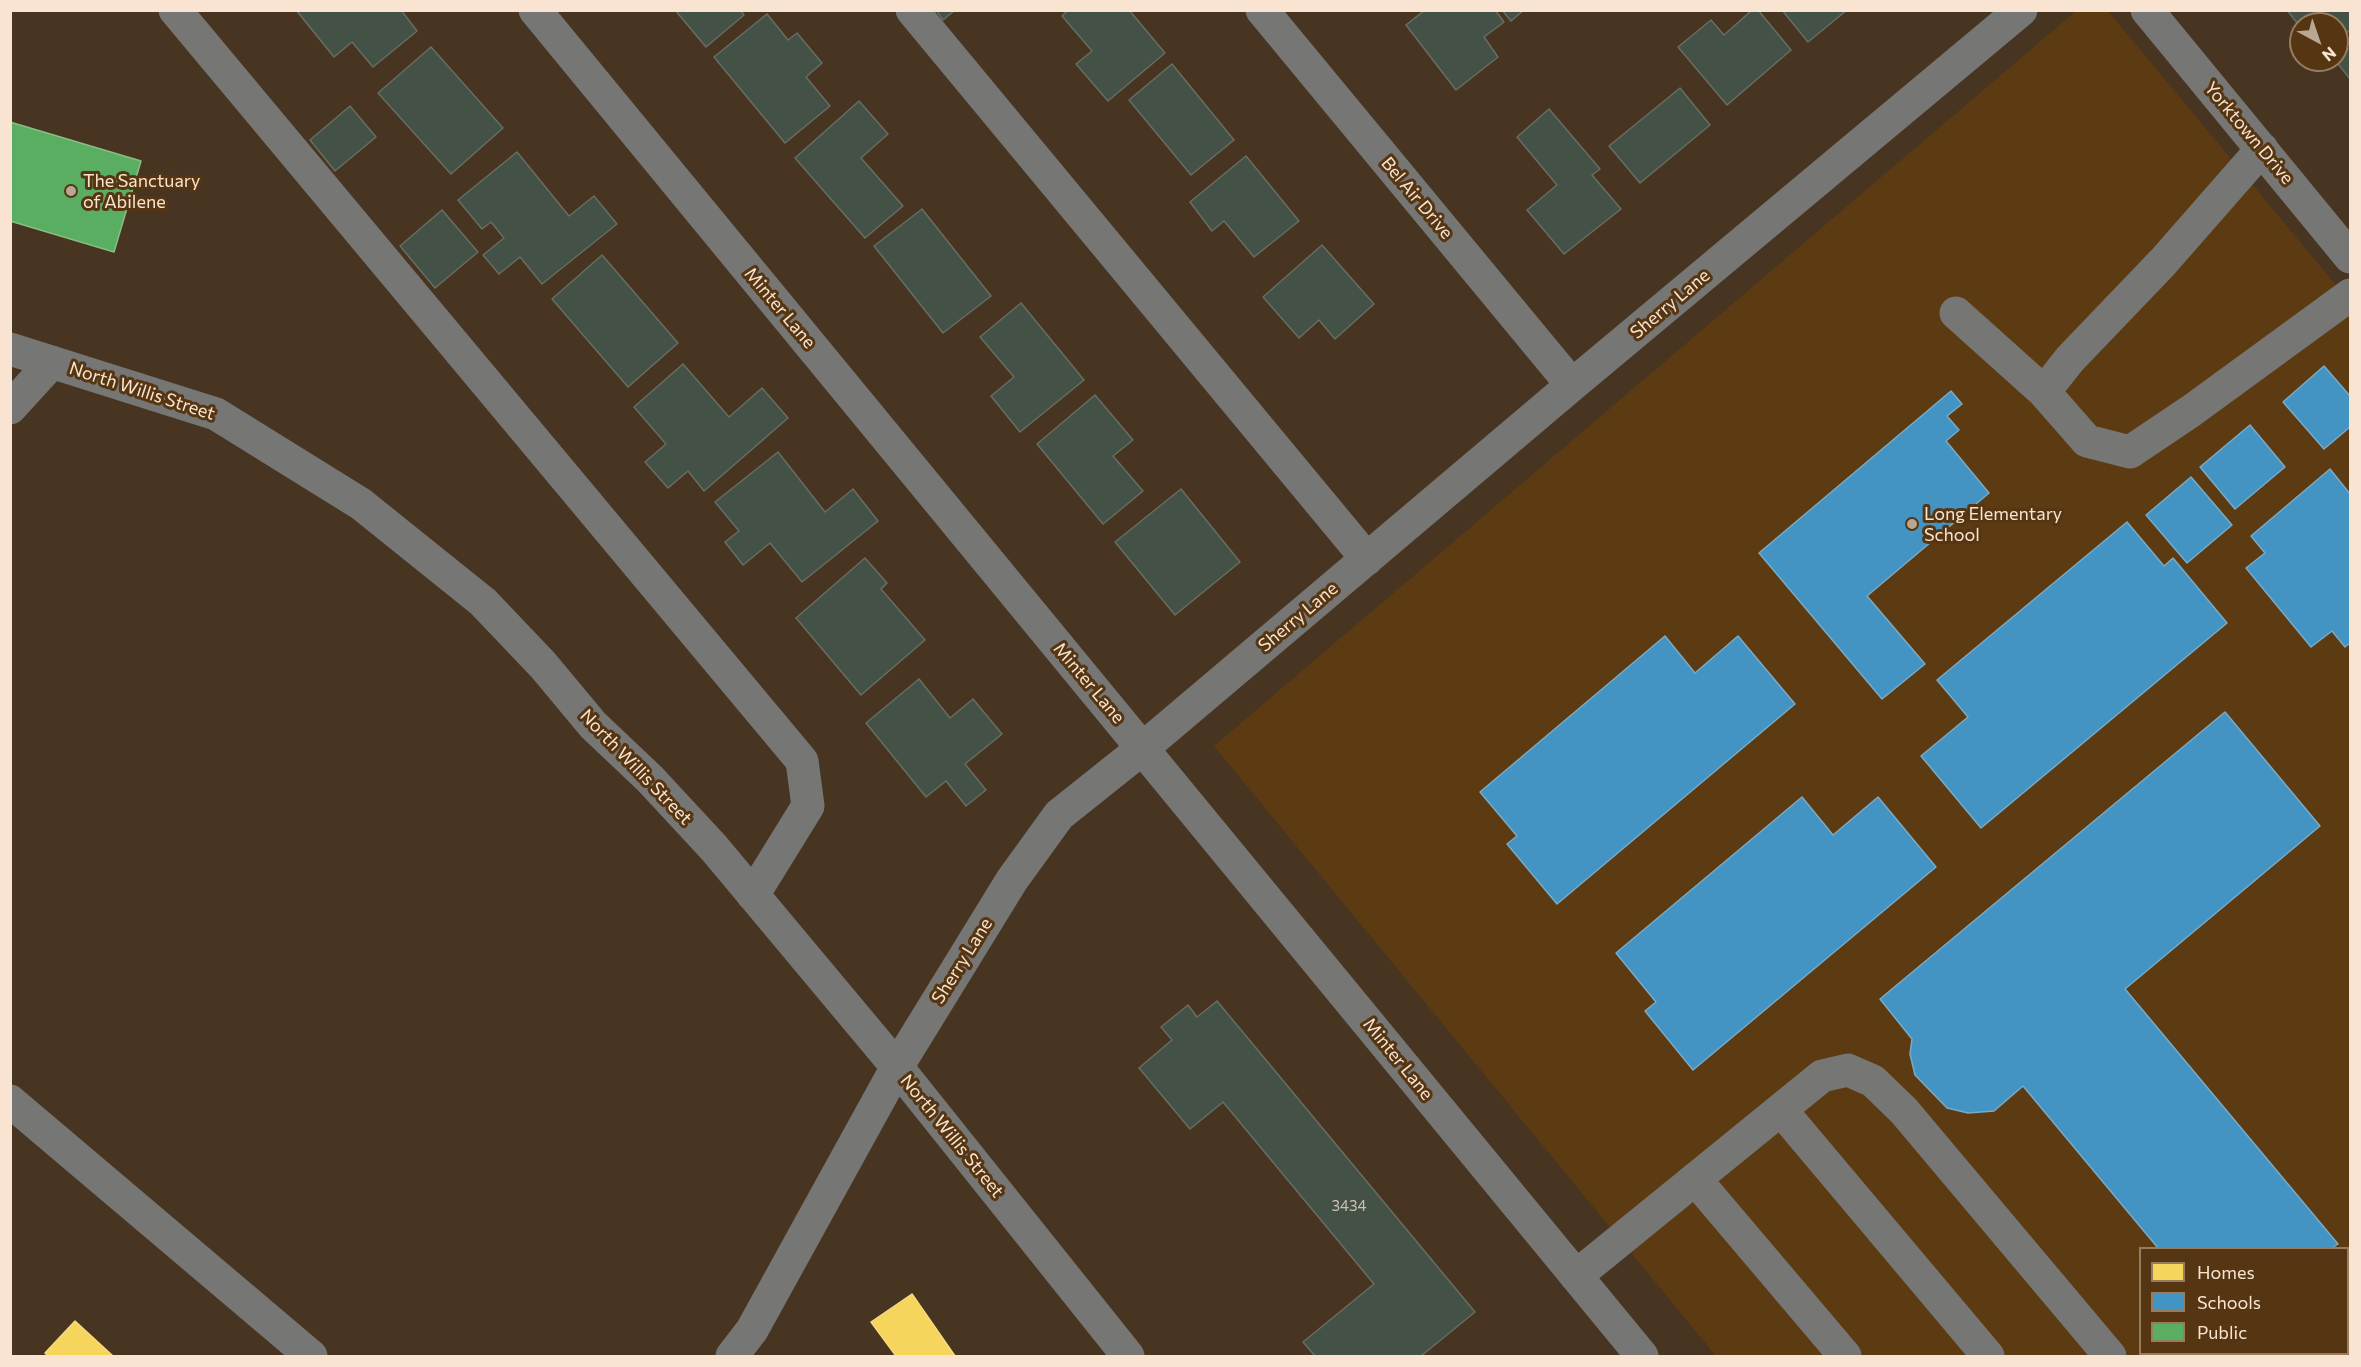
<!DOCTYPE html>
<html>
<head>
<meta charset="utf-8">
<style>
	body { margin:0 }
	#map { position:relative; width:2361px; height:1367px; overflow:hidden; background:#473521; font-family:Commissioner,sans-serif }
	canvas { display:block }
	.frame { position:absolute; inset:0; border:12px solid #f8e4d1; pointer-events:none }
	.legend { position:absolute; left:2139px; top:1247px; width:210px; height:108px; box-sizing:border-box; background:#563612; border:2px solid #977c5e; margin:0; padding:8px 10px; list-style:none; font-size:18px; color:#f8e4d1 }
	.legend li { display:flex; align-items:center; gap:12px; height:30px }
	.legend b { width:30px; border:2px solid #977c5e }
	.north { position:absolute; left:2289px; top:12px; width:60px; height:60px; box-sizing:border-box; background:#563612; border:2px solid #977c5e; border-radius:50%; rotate:140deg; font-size:16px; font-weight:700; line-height:24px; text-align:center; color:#f8e4d1 }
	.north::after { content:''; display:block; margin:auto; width:21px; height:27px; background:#baa793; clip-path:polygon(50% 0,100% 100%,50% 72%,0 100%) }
</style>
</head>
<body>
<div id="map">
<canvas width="2361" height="1367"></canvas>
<div class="frame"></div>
<ul class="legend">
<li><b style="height:16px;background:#f6d55c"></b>Homes</li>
<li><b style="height:16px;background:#4393c3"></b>Schools</li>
<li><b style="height:16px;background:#5aae61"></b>Public</li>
</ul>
<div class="north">N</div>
</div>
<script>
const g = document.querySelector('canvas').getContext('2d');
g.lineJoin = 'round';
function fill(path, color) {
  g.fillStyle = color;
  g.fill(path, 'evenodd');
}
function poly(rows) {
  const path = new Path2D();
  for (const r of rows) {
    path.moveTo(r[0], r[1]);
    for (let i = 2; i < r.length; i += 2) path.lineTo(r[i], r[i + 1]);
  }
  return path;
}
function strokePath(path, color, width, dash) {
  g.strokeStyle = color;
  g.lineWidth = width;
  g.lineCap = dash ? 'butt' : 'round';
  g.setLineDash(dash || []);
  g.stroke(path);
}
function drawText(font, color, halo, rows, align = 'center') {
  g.font = font + ' Commissioner,sans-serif';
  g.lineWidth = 6;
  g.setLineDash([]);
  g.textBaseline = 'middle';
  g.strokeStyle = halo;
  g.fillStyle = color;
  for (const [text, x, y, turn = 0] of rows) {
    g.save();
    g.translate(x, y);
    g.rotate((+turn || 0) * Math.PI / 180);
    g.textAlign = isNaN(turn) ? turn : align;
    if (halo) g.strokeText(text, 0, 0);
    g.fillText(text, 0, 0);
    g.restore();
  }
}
fill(poly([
	[2076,11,2108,11,2350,302,2350,1356,1716,1356,1214,746],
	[2140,1248,2348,1248,2348,1354,2140,1354]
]), '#5d3b12');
const homes = poly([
	[912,1294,955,1356,896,1356,871,1322,912,1294],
	[75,1321,113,1356,48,1356,45,1353,75,1321]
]);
fill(homes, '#f6d55c');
strokePath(homes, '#f7da7f', 1.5);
const schools = poly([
	[2324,366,2350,396,2350,427,2324,449,2283,402,2324,366],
	[1951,391,1962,404,1947,416,1959,430,1946,441,1989,493,1867,596,1925,664,1882,699,1759,553,1951,391],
	[2250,425,2285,467,2235,509,2200,467,2250,425],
	[2330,469,2350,494,2350,643,2345,647,2332,631,2311,647,2246,568,2265,553,2251,536,2330,469],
	[2191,477,2232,525,2187,563,2146,515,2191,477],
	[2127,522,2164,566,2173,558,2227,623,1981,828,1921,756,1968,717,1937,680,2127,522],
	[1665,636,1695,673,1738,636,1795,704,1557,904,1507,844,1517,836,1480,792,1665,636],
	[2225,712,2320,826,2125,989,2338,1244,2332,1248,2158,1248,2023,1086,1994,1111,1968,1113,1947,1108,1915,1075,1910,1054,1912,1039,1880,999,2225,712],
	[1802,797,1833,835,1878,797,1936,867,1693,1070,1645,1011,1656,1002,1616,953,1802,797]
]);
fill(schools, '#4393c3');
strokePath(schools, '#79abc7', 1.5);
const public = poly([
	[10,122,141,161,114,252,10,221,10,122]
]);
fill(public, '#5aae61');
strokePath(public, '#89be83', 1.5);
const building = poly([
	[296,10,401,10,417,31,373,67,352,42,334,57,296,10],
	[675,10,740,10,744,15,706,47,675,10],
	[936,10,955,10,943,20,936,10],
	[1068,10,1129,10,1165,53,1108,101,1076,64,1092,51,1062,16,1068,10],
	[1425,10,1495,10,1504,22,1484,37,1498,57,1456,90,1406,25,1425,10],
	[1502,10,1524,10,1511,21,1502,10],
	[1752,10,1758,10,1791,50,1727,105,1678,47,1711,20,1724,35,1752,10],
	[1782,10,1847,10,1808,42,1782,10],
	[2287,10,2350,10,2350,30,2337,41,2337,24,2301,24,2301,28,2287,10],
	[767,14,788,40,797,33,822,63,806,77,830,106,785,143,714,57,767,14],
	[431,47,503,128,451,174,378,93,431,47],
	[2350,48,2350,79,2335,60,2350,48],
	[1172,64,1234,140,1191,175,1129,100,1172,64],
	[1680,88,1710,125,1640,183,1609,146,1680,88],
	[859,101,888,134,861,158,903,206,865,238,795,158,859,101],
	[350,106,376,137,335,171,310,140,350,106],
	[1549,109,1600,169,1592,175,1621,209,1564,254,1527,210,1557,185,1517,137,1549,109],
	[517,152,569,216,594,196,617,224,542,284,520,257,499,274,483,255,504,238,491,222,482,229,458,200,517,152],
	[1246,156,1299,221,1254,257,1224,221,1212,231,1190,202,1246,156],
	[922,209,991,296,943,333,874,246,922,209],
	[442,210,478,252,435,288,400,246,442,210],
	[1322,245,1374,304,1335,339,1319,320,1299,338,1263,297,1322,245],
	[602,255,678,343,628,387,552,299,602,255],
	[1021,303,1084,380,1020,432,991,396,1014,377,980,337,1021,303],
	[683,364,729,417,762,388,788,418,704,491,688,471,668,488,645,462,666,444,634,407,683,364],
	[1095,395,1133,440,1113,456,1143,491,1103,524,1037,444,1095,395],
	[778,452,825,512,853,489,878,521,802,582,770,543,743,565,725,542,739,531,715,502,778,452],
	[1181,489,1240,562,1175,615,1115,542,1181,489],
	[865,558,887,583,881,589,925,640,861,695,796,618,865,558],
	[919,679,950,718,973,699,1002,734,965,764,986,790,966,806,946,781,926,797,866,723,919,679],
	[1217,1001,1475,1312,1421,1356,1315,1356,1303,1342,1374,1284,1223,1102,1190,1129,1139,1068,1172,1040,1161,1027,1188,1005,1197,1017,1217,1001]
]);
fill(building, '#445146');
strokePath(building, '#696d62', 1.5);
strokePath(poly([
	[175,10,802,761,808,806,753,895],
	[535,10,1642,1356],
	[912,10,1367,559],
	[1262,10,1572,385],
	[2147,10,2350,257],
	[2262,149,2163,262,2070,359,2044,392,2087,441,2130,452,2191,411,2350,295],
	[1956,313,2044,392],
	[10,349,216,414,361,504,483,602,543,665,593,725,650,779,714,848,897,1067,1128,1356],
	[10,408,52,362],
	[10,1101,311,1356],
	[1781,1110,1988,1356],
	[1695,1179,1845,1356],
	[1576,1276,1822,1076,1848,1070,1873,1081,1904,1111,2110,1356],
	[732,1356,752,1330,897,1067,1012,880,1059,815,1143,748,1572,385,2021,10]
]), '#767674', 33);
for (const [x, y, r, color] of [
	[71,191,6,"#baa793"],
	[1912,524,6,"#baa793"]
]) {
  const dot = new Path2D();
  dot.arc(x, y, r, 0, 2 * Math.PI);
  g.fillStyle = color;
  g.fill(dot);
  strokePath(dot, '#563612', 2);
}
drawText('15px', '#cbbfae', null, [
	["3434",1349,1206]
]);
drawText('18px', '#f8e4d1', '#563612', [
	["Yorktown Drive",2249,133,50],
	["Bel Air Drive",1417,198,50],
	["Sherry Lane",1670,304,-40],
	["Minter Lane",780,308,50],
	["North Willis Street",142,391,18],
	["Sherry Lane",1298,617,-40],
	["Minter Lane",1089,683,50],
	["North Willis Street",636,767,46],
	["Sherry Lane",962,961,-58],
	["Minter Lane",1398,1059,51],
	["North Willis Street",952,1136,51]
]);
drawText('18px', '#f8e4d1', '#563612', [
	["The Sanctuary",83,181],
	["of Abilene",83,202],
	["Long Elementary",1924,514],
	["School",1924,535]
], 'left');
</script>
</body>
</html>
